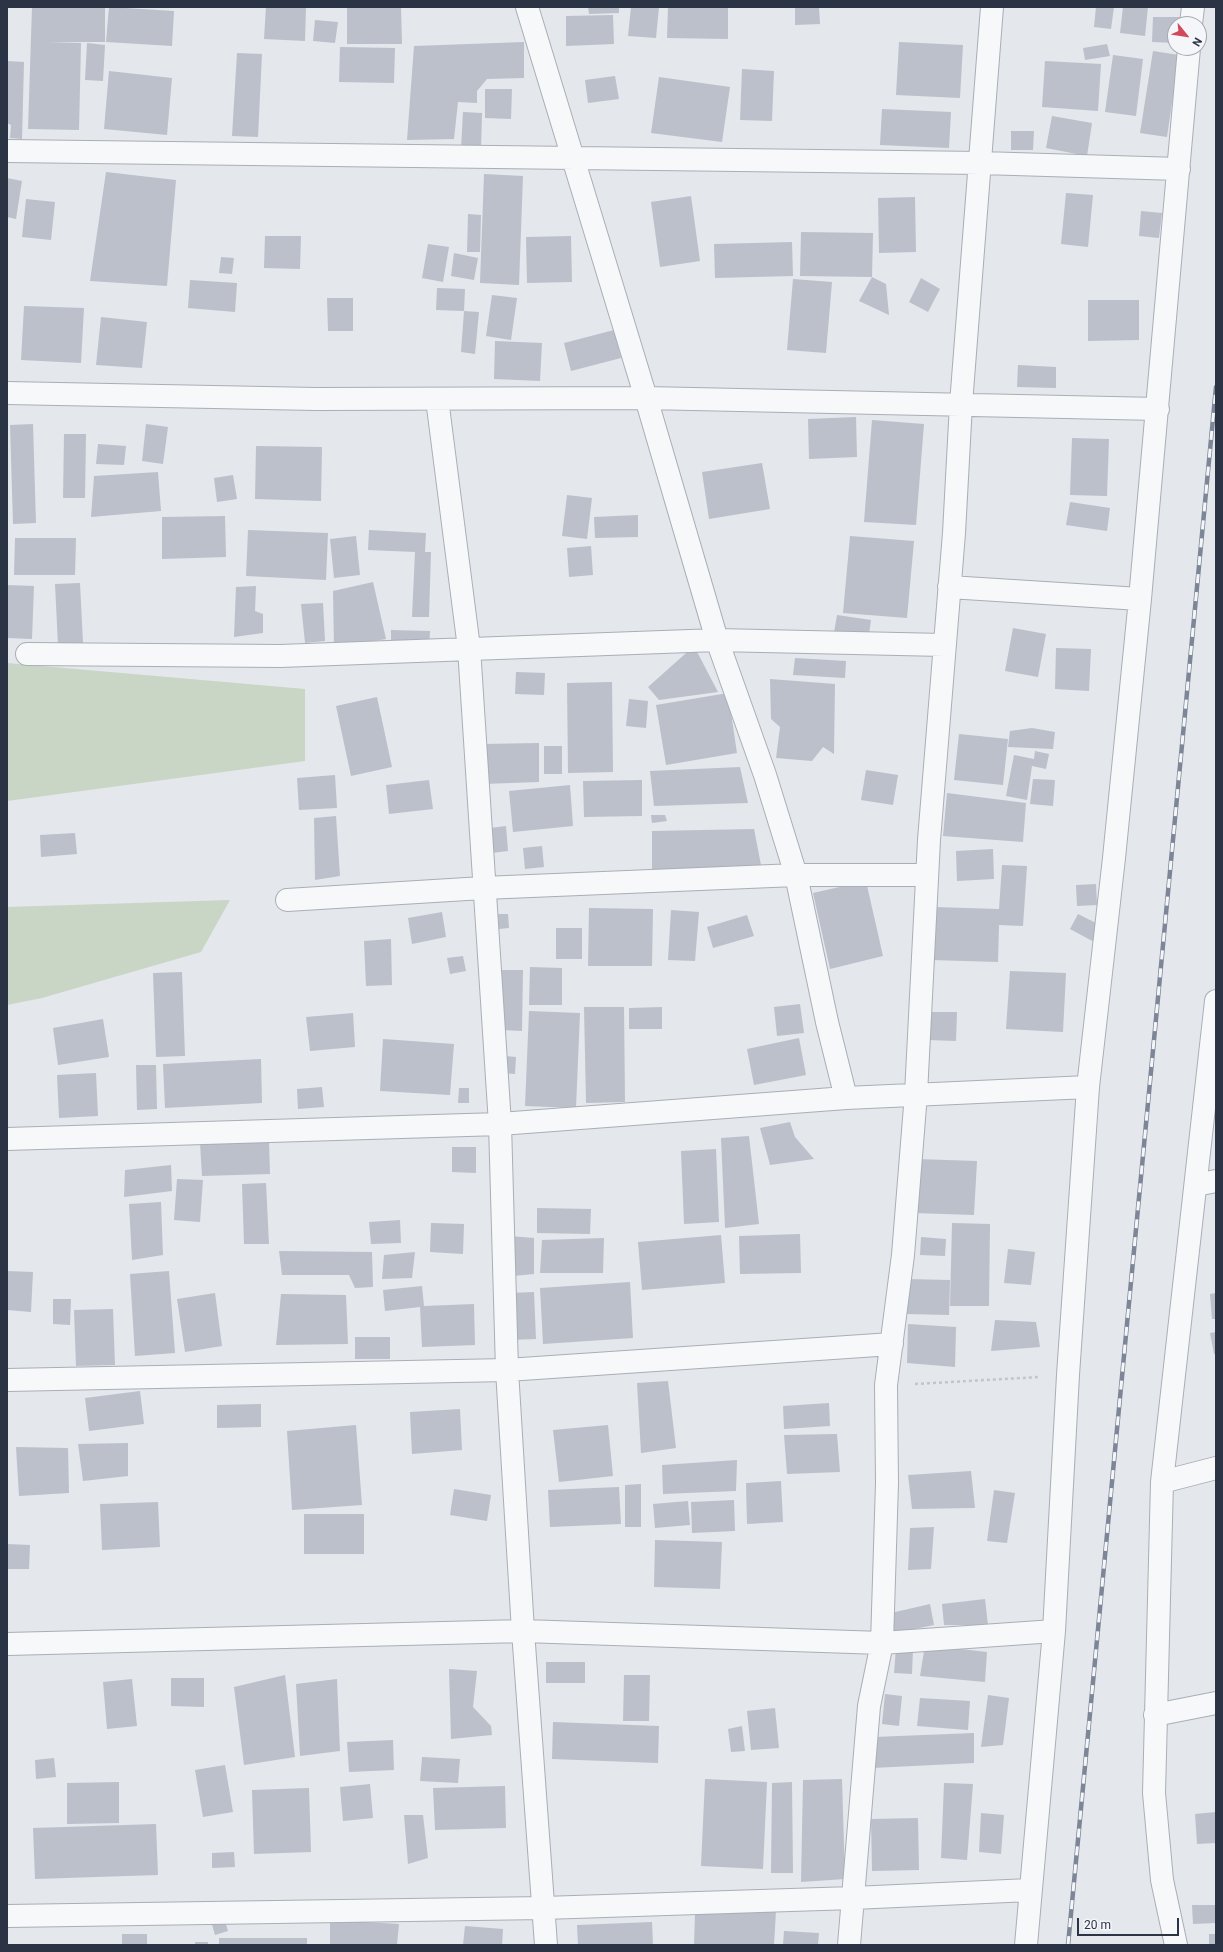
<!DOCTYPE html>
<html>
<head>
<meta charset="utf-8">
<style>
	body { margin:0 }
	#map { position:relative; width:1223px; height:1952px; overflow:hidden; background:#e4e7ec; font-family:Roboto,sans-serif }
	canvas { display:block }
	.frame { position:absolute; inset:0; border:8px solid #2b3445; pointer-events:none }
	.north { position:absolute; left:1167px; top:16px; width:40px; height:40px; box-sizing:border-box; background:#f4f6f9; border:1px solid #a4a8b1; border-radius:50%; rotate:120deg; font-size:11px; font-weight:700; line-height:16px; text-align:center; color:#2b3445 }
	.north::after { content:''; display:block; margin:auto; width:14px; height:18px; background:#d1495b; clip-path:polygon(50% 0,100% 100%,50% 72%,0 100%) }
	.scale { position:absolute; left:1077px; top:1918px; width:102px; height:18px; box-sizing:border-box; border:2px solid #2b3445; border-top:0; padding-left:5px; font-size:12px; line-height:14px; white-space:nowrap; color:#2b3445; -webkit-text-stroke:3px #f4f6f9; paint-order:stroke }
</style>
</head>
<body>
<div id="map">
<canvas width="1223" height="1952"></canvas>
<div class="frame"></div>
<div class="north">N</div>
<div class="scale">20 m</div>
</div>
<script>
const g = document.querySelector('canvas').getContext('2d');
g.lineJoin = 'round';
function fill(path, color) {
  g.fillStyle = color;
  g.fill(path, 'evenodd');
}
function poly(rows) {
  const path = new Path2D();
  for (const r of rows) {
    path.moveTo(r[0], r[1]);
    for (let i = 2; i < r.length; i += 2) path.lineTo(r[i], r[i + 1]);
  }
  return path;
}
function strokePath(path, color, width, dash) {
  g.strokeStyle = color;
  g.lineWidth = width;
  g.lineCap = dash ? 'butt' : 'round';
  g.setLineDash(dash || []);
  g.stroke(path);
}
fill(poly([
	[7,663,305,689,305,761,7,801],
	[230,900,201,952,42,998,7,1005,7,907]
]), '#c9d6c5');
fill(poly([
	[32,7,105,7,105,42,47,42,81,43,79,130,28,129],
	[109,7,174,11,172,46,106,42],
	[266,7,306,7,305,41,264,39],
	[347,7,401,7,402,44,347,44],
	[588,7,619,7,619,13,589,14],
	[631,7,659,7,656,38,628,36],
	[668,7,728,7,728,39,667,38],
	[795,7,819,7,820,24,795,25],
	[1096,7,1114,7,1111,29,1094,27],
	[1123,7,1148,7,1145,36,1120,33],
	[613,15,614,44,566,46,566,16],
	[1153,17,1185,17,1185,24,1175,24,1175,43,1152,42],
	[315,20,338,22,335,43,313,41],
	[524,42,524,78,487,79,477,91,477,103,458,102,454,139,407,140,414,46],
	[899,42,963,45,960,98,896,95],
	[87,43,105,45,103,81,85,80],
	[1107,44,1110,56,1085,60,1083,48],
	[340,47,395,48,394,83,339,82],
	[1153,51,1179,55,1167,137,1140,133],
	[237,53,262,54,258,137,232,136],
	[1113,55,1143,59,1136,116,1105,112],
	[7,61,24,62,22,139,10,138,11,125,7,123],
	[1045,61,1101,64,1098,111,1042,107],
	[742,69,774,71,772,121,740,120],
	[109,71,172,78,167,135,104,129],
	[615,76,619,99,588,103,585,80],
	[659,77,730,87,722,142,651,133],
	[485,89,512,89,511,119,485,118],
	[882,109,951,112,949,148,880,145],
	[463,112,482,113,481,150,461,149],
	[1052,116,1092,123,1087,156,1046,148],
	[1011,131,1034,131,1033,150,1011,150],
	[106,172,176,180,167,286,90,281],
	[484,174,523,176,519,285,480,283],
	[7,178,22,181,16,219,7,217],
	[1066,193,1093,195,1088,247,1061,244],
	[691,196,700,261,660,267,651,202],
	[915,197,916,252,879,253,878,198],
	[26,199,55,202,51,240,22,237],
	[1141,211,1162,213,1159,238,1139,236],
	[468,214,481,215,480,252,467,252],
	[801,232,873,233,872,277,800,276],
	[265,236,301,236,300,269,264,268],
	[571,236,572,282,527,283,526,237],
	[792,242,793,276,715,278,714,244],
	[428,244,449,247,443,282,422,278],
	[454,253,478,258,474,280,451,276],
	[221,257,234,258,232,274,219,273],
	[872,277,886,284,889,315,859,301],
	[921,278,940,289,928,312,909,302],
	[793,279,832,282,826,353,787,350],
	[190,280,237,283,235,312,188,308],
	[437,288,465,289,464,311,436,310],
	[492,295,517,298,511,340,486,336],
	[327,298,353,298,353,331,328,331],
	[1088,300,1139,300,1139,340,1088,341],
	[24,306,84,308,81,363,21,360],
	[464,311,479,312,475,354,461,352],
	[101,317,147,322,142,368,96,365],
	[614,330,621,358,571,371,564,343],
	[495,341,542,343,540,381,494,379],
	[1018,365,1056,367,1056,388,1017,387],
	[856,417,857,457,809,459,808,419],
	[872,420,924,424,916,525,864,522],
	[33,424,36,523,13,524,10,425],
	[146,424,168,427,163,464,142,461],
	[64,434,86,434,85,498,63,498],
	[1072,438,1109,439,1107,496,1070,495],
	[98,444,126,446,124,465,96,464],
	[256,446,322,447,321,501,255,499],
	[762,463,770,509,709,519,702,472],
	[158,472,161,511,91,517,94,476],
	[233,475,237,499,217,502,214,478],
	[567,495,592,498,587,539,562,536],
	[1070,502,1110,508,1107,531,1066,525],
	[638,515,638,537,595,538,594,517],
	[225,516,226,557,162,559,162,517],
	[248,530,328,533,326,580,246,576],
	[369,530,426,533,425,552,431,552,429,617,412,617,415,552,368,550],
	[356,536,360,575,334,578,330,539],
	[850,536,914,541,907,618,843,613],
	[15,538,76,538,75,575,14,575],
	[591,546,593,575,569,577,567,548],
	[373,582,386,639,334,648,333,591],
	[80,583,83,643,58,645,55,584],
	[7,585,34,586,32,639,7,638],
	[256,586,255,611,263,614,263,633,234,637,236,587],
	[323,603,325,641,305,643,301,604],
	[837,615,871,620,866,655,831,650],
	[1013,628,1046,634,1038,677,1005,671],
	[391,630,430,631,429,648,391,647],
	[694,646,718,692,659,700,648,687],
	[1056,648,1091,649,1089,691,1055,689],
	[795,658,846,661,845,678,793,675],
	[516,672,545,673,544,695,515,694],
	[770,679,835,684,834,754,823,747,812,761,776,758,780,727,771,719],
	[612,682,613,772,568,773,567,683],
	[728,693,737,753,666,765,656,705],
	[377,697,392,767,351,776,336,706],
	[629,699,648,701,646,728,626,726],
	[1032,728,1055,732,1053,749,1008,747,1010,731],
	[959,734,1008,739,1003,785,954,780],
	[539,743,539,782,483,784,482,744],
	[544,746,562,746,562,774,544,774],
	[1035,751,1049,754,1046,769,1032,766,1027,800,1006,796,1014,755,1034,759],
	[740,767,748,803,654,806,650,771],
	[866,770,898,775,893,805,861,800],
	[335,775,337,808,299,810,297,778],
	[1033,779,1055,780,1053,806,1030,804],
	[429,780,433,809,389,814,386,785],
	[642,780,642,816,584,817,583,781],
	[570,785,573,826,513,832,509,791],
	[947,793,1026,803,1023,842,943,836],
	[651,815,665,815,667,821,652,823],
	[336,816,340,876,315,880,314,818],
	[506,826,508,851,492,853,490,828],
	[754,829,762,870,652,876,652,831],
	[75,833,77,854,41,857,40,835],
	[542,846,544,867,525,869,523,848],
	[993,849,994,879,957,881,956,851],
	[1002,865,1027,866,1023,926,999,925,998,962,931,960,934,907,999,909],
	[866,881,883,956,830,969,813,893],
	[1096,884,1097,905,1077,906,1076,885],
	[589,908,653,909,652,966,588,966],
	[671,910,699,912,695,961,668,960],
	[442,912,446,937,412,944,408,918],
	[498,914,508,914,509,928,499,929],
	[1078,914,1104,927,1096,943,1070,929],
	[747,915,754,936,713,948,707,927],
	[556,928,582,928,582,959,556,959],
	[391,939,392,985,366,986,364,941],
	[463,956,466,971,450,974,447,958],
	[530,967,562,968,562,1005,529,1005],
	[502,970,523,970,522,1031,501,1030],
	[1010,971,1066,973,1063,1032,1006,1029],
	[182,972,185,1056,156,1057,153,973],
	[800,1004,804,1033,777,1036,774,1007],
	[584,1007,624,1007,625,1102,586,1103],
	[662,1007,662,1029,629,1029,629,1008],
	[529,1011,580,1013,576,1108,525,1106],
	[930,1012,957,1012,956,1041,928,1040],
	[353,1013,355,1047,310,1051,306,1017],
	[103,1019,109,1057,58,1065,53,1028],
	[799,1038,806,1075,754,1085,747,1049],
	[383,1039,454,1044,450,1095,380,1091],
	[505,1056,516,1057,515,1074,503,1073],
	[261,1059,262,1103,165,1108,163,1064],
	[136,1065,156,1065,157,1109,137,1110],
	[96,1073,98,1116,59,1118,57,1075],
	[322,1087,324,1107,298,1109,297,1089],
	[459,1088,469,1088,469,1103,458,1103],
	[790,1122,795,1137,814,1159,770,1165,760,1128],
	[749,1136,759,1224,725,1228,721,1138],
	[269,1141,270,1174,202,1176,200,1143],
	[452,1147,476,1147,476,1173,452,1172],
	[716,1149,719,1222,684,1224,681,1151],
	[916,1159,977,1161,974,1215,914,1213],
	[171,1165,172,1191,124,1197,125,1170],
	[177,1179,203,1180,200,1222,174,1220],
	[266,1183,269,1244,244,1244,242,1184],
	[161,1202,163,1255,132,1260,129,1204],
	[537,1208,591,1209,590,1234,537,1233],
	[400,1220,401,1243,371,1244,369,1222],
	[431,1223,464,1224,463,1254,430,1252],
	[952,1223,990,1224,989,1306,950,1306],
	[800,1234,801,1273,740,1274,739,1236],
	[721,1235,725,1283,642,1290,638,1242],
	[510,1236,534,1238,534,1274,513,1276],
	[921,1237,946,1239,945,1256,920,1255],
	[604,1238,603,1273,540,1273,542,1240],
	[1008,1249,1035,1252,1031,1285,1004,1283],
	[279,1251,372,1252,373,1287,355,1288,349,1275,282,1275],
	[415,1252,412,1278,382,1279,384,1255],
	[7,1271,33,1272,31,1312,7,1310],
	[169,1271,175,1353,135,1356,130,1274],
	[906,1279,950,1280,949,1315,905,1314],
	[630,1282,633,1338,543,1344,540,1288],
	[422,1286,424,1306,474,1304,475,1345,422,1347,420,1307,385,1311,383,1290],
	[534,1292,536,1339,511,1340,510,1293],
	[215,1293,222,1346,185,1352,177,1299],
	[1216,1293,1216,1319,1212,1319,1210,1294],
	[281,1294,346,1295,348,1344,276,1345],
	[53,1299,71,1299,70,1325,53,1324],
	[113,1309,115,1365,76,1366,74,1310],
	[995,1320,1036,1322,1040,1347,991,1351],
	[908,1324,956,1327,955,1367,907,1363],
	[1216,1332,1216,1354,1214,1354,1210,1333],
	[355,1337,390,1337,390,1359,355,1359],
	[668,1381,676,1448,641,1453,637,1383],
	[140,1391,144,1424,89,1431,85,1398],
	[829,1403,830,1426,784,1429,783,1406],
	[261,1404,261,1427,217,1428,217,1405],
	[460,1409,462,1450,412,1454,410,1412],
	[356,1425,362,1505,292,1510,287,1431],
	[608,1425,613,1476,559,1482,553,1430],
	[837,1434,840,1472,787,1474,784,1435],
	[128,1443,128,1476,83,1481,78,1444],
	[16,1447,68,1448,69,1493,19,1496],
	[737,1460,736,1491,663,1494,662,1465],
	[971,1471,975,1508,912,1509,908,1475],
	[781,1481,783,1522,747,1524,746,1483],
	[641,1484,641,1527,625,1527,625,1485],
	[619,1487,621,1524,550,1527,548,1490],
	[454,1489,491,1495,487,1521,450,1515],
	[994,1490,1015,1493,1007,1543,987,1541],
	[734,1500,735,1531,692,1533,691,1502],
	[688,1501,690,1525,655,1528,653,1504],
	[158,1502,160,1547,102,1550,100,1504],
	[304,1514,364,1514,364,1554,304,1554],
	[934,1527,931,1569,908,1570,910,1528],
	[655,1540,722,1542,720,1589,654,1587],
	[7,1544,30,1545,29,1569,7,1569],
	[985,1599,988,1625,944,1625,942,1604],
	[930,1604,934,1625,895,1633,891,1613],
	[925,1645,987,1652,985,1682,920,1676],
	[896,1648,913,1649,912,1674,894,1673],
	[546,1662,585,1662,585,1683,546,1683],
	[449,1669,477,1671,473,1707,491,1726,492,1735,451,1739],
	[285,1675,295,1757,244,1765,234,1687],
	[624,1675,650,1675,649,1721,623,1721],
	[171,1678,204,1678,204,1707,171,1706],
	[132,1679,137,1726,107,1729,103,1682],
	[337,1679,340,1751,300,1756,296,1684],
	[885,1694,902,1696,899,1726,882,1724],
	[988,1695,1009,1698,1003,1745,981,1747],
	[920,1698,970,1701,968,1730,917,1726],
	[775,1708,779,1748,751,1750,747,1711],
	[553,1722,659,1726,658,1763,552,1759],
	[742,1726,745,1751,731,1752,728,1729],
	[974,1733,974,1763,872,1768,874,1737],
	[393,1740,394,1770,349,1772,347,1742],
	[422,1757,460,1759,458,1783,420,1781],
	[54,1758,56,1777,36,1779,35,1760],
	[225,1765,233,1812,203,1817,195,1770],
	[705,1779,767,1782,763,1869,701,1866],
	[842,1779,845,1879,801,1882,803,1780],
	[119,1782,119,1823,67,1824,67,1783],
	[792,1782,793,1873,771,1873,772,1783],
	[944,1783,973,1784,967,1860,941,1858],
	[370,1784,373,1818,343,1821,340,1787],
	[505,1786,506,1828,435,1830,433,1788],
	[309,1788,311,1852,254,1854,252,1790],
	[1216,1812,1216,1843,1197,1844,1195,1814],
	[981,1813,1004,1815,1001,1854,979,1852],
	[404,1815,423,1815,428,1858,408,1864],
	[918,1818,919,1870,872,1871,871,1819],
	[156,1824,158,1875,35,1879,33,1828],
	[234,1852,235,1867,212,1868,212,1853],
	[1192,1905,1216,1905,1216,1923,1193,1924],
	[776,1911,774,1945,694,1945,695,1914],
	[224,1917,228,1931,215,1935,211,1921],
	[330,1920,399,1924,397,1945,330,1945],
	[652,1922,653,1945,578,1945,577,1925],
	[465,1926,503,1929,502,1945,463,1945],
	[784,1931,819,1933,818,1945,783,1945],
	[122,1934,147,1934,147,1945,122,1945],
	[1209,1934,1216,1934,1216,1945,1209,1945],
	[219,1938,307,1938,307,1945,219,1945],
	[195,1942,208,1942,208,1945,195,1945]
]), '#bbc0ca');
const minor = poly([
	[527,7,646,398,717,640,765,775,796,875,827,1022,846,1098],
	[1191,24,1193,7],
	[7,151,981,163,1179,169],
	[7,393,316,399,646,398,1158,409],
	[437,399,469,648,500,1124,507,1370,523,1631,546,1945],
	[949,587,1140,599],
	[27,654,280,656,717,640,944,645],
	[287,900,483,888,796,875,927,875],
	[7,1139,500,1124,846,1098,1088,1087],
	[1196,1185,1216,1181],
	[7,1380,507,1370,892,1344],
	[1162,1482,1216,1468],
	[7,1644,523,1631,882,1643,1054,1631],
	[1155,1715,1216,1703],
	[7,1916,543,1908,853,1898,1030,1890],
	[849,1945,869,1706,882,1643,887,1483,886,1385,903,1255,916,1094,929,840,954,533,961,404,992,7],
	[1026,1945,1054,1631,1068,1375,1088,1087,1114,858,1140,599,1189,48],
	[1176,1945,1162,1880,1154,1793,1162,1482,1216,1001]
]);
strokePath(minor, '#a9aeb7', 24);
strokePath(poly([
	[915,1384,1039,1377]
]), '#c2c5cb', 2.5, [3, 3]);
strokePath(minor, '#f7f8fa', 22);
const rail = poly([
	[1068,1945,1216,387]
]);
strokePath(rail, '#7d8696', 4.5);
strokePath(rail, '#f4f6f9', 3, [9]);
</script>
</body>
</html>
